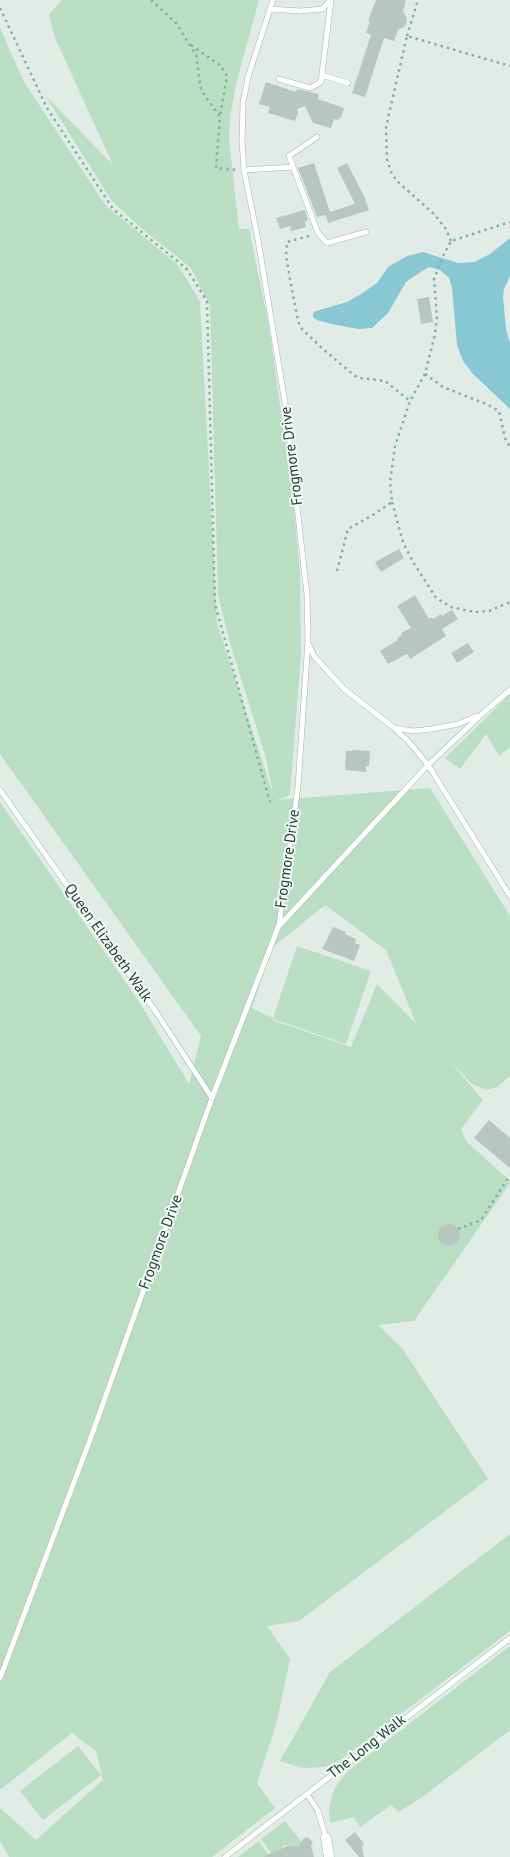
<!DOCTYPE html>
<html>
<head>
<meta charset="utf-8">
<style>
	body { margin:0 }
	canvas { display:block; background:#e1ece7 }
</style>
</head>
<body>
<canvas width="510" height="1857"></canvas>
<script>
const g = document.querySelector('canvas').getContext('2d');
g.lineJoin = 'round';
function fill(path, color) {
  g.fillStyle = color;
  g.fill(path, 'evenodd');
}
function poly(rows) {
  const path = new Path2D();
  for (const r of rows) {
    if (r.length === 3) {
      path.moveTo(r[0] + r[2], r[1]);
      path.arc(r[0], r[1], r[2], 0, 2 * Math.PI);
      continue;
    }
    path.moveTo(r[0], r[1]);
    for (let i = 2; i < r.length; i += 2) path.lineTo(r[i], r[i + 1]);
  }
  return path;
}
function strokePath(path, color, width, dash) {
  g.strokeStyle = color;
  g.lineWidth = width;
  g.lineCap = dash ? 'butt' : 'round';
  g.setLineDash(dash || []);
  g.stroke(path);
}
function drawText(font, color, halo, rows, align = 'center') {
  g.font = font + ' "PT Sans",sans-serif';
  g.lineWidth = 4;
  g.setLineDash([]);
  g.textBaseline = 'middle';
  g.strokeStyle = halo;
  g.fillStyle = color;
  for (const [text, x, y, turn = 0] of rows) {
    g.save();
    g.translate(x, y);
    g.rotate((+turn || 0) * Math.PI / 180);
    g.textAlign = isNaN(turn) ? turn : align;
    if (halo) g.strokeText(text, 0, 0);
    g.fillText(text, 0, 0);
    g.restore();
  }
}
fill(poly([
	[62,0,259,0,237,80,230,116,229,141,239,229,249,229,269,326,293,499,300,575,301,654,290,795,277,800,430,788,510,916,510,1076,497,1087,487,1090,472,1084,448,1059,483,1100,461,1129,466,1141,510,1181,510,1183,414,1321,378,1325,402,1348,488,1479,299,1621,267,1626,290,1659,276,1725,257,1783,275,1808,212,1857,9,1857,0,1841,0,1808,36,1840,103,1780,96,1751,72,1733,0,1790,0,802,138,1000,189,1084,201,1036,0,754,0,28,24,82,106,206,177,264,200,301,217,623,273,794,266,758,230,643,218,595,210,306,191,268,140,227,112,201,45,95,113,165,55,38,49,14],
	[325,905,386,950,416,1023,420,1028,377,984,351,1047,272,1020,273,1019,346,1044,371,971,297,946,273,1018,252,1008,273,947],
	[510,694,510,747,499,756,486,734,460,769,445,758],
	[510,1534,510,1631,342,1759,325,1767,302,1768,280,1761,330,1672],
	[510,1646,510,1730,421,1798,398,1812,391,1805,360,1827,354,1817,330,1823,329,1810,332,1795,338,1783,348,1771],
	[78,1746,101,1775,43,1820,20,1791],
	[285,1821,303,1844,296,1846,284,1845,280,1850,271,1853,261,1839],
	[259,1841,270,1857,238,1857]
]), '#badec3');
fill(poly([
	[510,238,510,276,504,289,503,297,506,329,510,343,510,409,472,373,463,361,457,345,452,288,449,278,440,270,429,267,410,279,406,282,388,313,372,328,359,329,331,324,317,320,313,317,313,313,316,311,347,302,361,294,377,283,388,267,407,256,423,252,458,263,474,262,490,254]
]), '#88c8d3');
fill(poly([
	[376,0,406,0,403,12,406,16,407,22,404,27,398,30,394,41,384,38,365,97,352,93,371,35,366,33,370,21,368,21],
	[266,82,296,92,297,89,319,94,318,99,344,108,341,118,339,118,338,120,334,119,331,128,313,123,305,106,297,109,298,113,295,121,268,113,270,107,259,104],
	[314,163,330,212,355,204,337,168,347,163,364,196,369,210,328,223,326,215,317,217,298,168],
	[305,210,308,220,305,222,306,227,291,231,290,226,280,229,276,218],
	[429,297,433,322,421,324,417,299],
	[399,549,404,558,381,572,375,562],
	[415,595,429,619,432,617,433,619,441,614,442,616,452,610,458,619,442,629,446,636,410,659,407,654,388,664,380,651,398,640,397,638,402,635,401,633,411,628,397,606],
	[468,643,474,652,457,663,451,653],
	[352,750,370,751,369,766,366,766,366,772,345,770,346,751,352,751],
	[333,927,346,932,345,934,356,939,355,943,360,945,354,961,322,949],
	[489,1120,510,1138,510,1168,474,1138],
	[449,1235,11],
	[355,1832,364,1844,362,1846,364,1857,359,1857,345,1840],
	[307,1837,313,1842,311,1846,314,1857,263,1857,287,1846,299,1846,303,1839]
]), '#b7c7c0');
const lane = poly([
	[270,9,300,11,322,9,329,2],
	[322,75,348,83],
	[279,79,310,88,321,82,331,0],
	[317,137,289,156,318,233,327,243,366,232],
	[244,170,293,167],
	[510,690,482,714,428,765,510,896],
	[395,728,413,731,432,729,458,724,477,716],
	[0,790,156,1012,212,1098],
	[280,925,428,765,410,743,393,727,344,689,314,656,308,643],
	[0,1678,90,1440,212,1098,279,925,298,786,308,641,307,595,286,409,258,240,244,170,242,142,243,103,248,77,273,0],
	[307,1794,318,1811,326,1838],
	[225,1857,510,1638]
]);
const street = poly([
	[326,1838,329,1857]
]);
strokePath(lane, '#a4b4ae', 6);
strokePath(street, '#a4b4ae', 11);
strokePath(poly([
	[151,0,176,23,196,55,201,90,220,117,216,168,237,170],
	[0,8,47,108,113,209,186,268,207,301,215,604,270,802],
	[407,36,418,0],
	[191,45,221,66,227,76,220,116],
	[309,236,287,242,286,256,290,279,298,321,302,329,324,350,355,376,361,378,385,381,410,401],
	[451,241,446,229,435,215,397,181,392,174,387,159,386,127,407,36,510,66],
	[425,374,443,387,486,404,499,411,505,438,510,447],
	[392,502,403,542,413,562,436,598,451,607,474,612,489,611,510,602],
	[337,571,348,529,373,515,392,502,390,482,395,446,410,401,425,374,435,334,437,317,434,279,443,256,451,241,510,222],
	[458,1229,481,1220,510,1175]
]), '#81b1a2', 2.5, [2.5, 4]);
strokePath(lane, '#fff', 5);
strokePath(street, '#fff', 10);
drawText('15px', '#213e36', '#f2f9f5', [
	["Frogmore Drive",292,456,-97],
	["Frogmore Drive",288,859,-82],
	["Queen Elizabeth Walk",108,943,55],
	["Frogmore Drive",161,1242,-70],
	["The Long Walk",367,1747,-38]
]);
</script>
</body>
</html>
